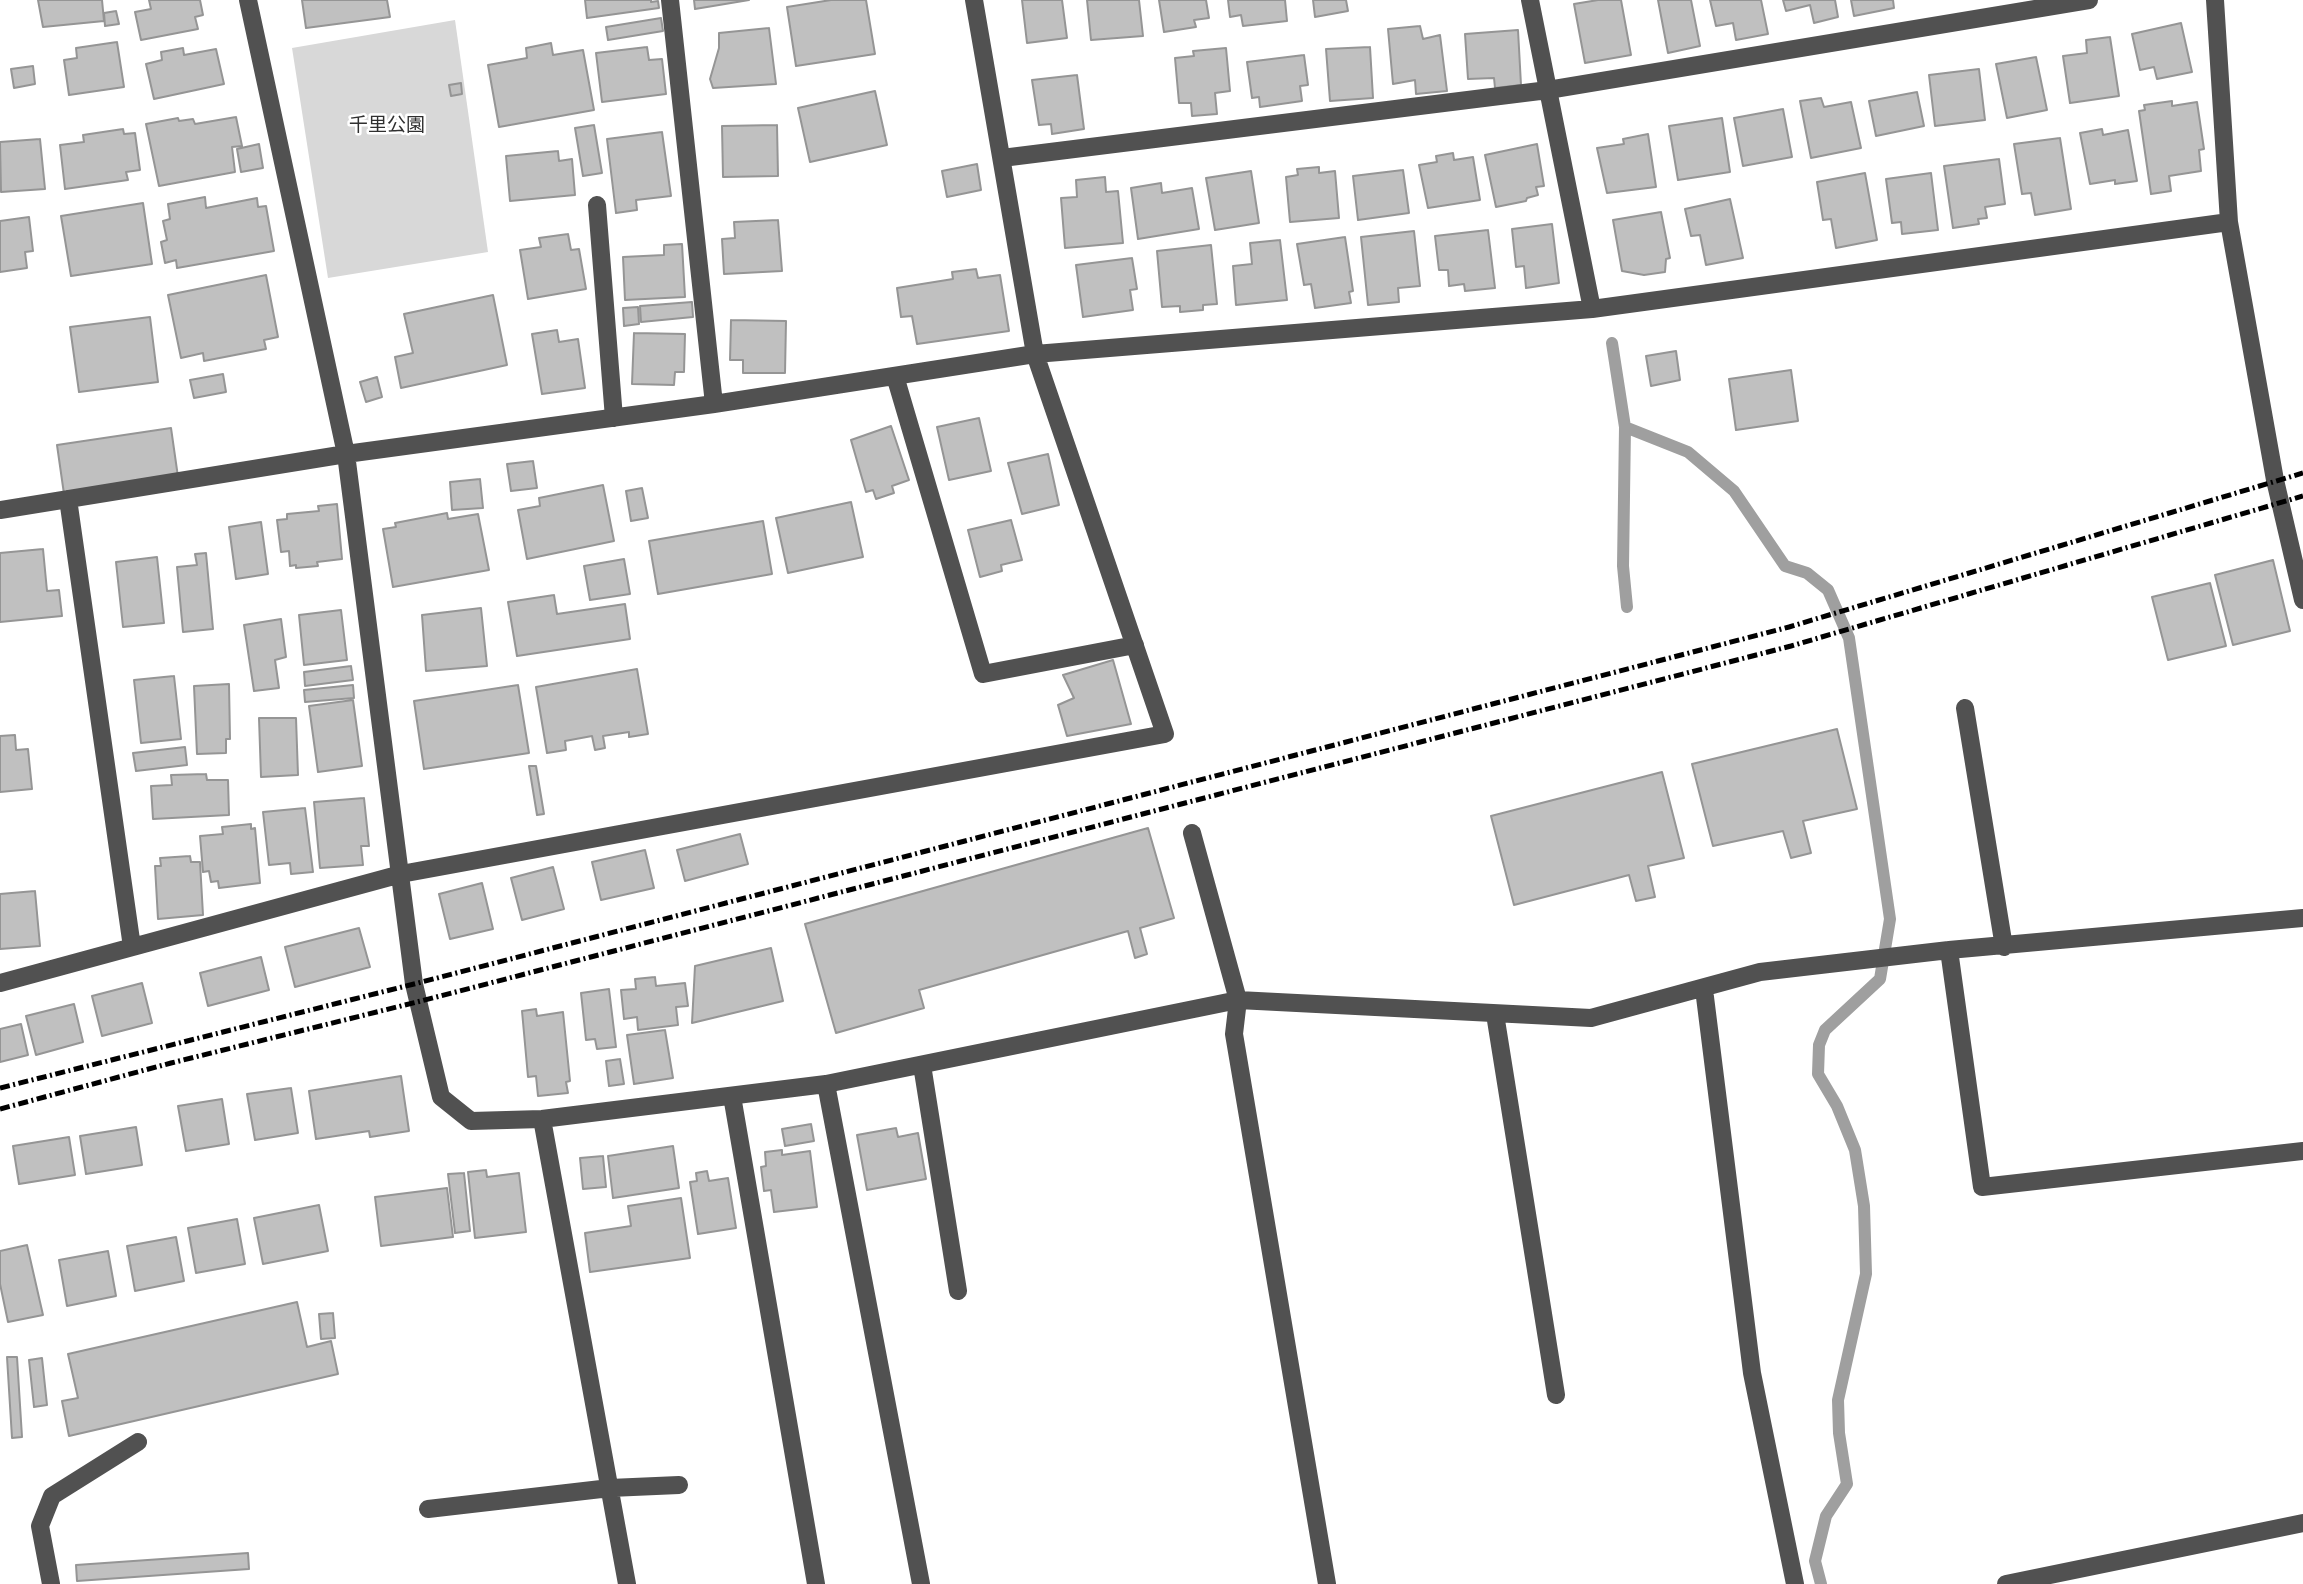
<!DOCTYPE html>
<html>
<head>
<meta charset="utf-8">
<style>
	body { margin:0 }
	canvas { display:block; background:#fff }
</style>
</head>
<body>
<canvas width="2303" height="1584"></canvas>
<script>
const g = document.querySelector('canvas').getContext('2d');
g.lineJoin = 'round';
function fill(path, color) {
  g.fillStyle = color;
  g.fill(path, 'evenodd');
}
function poly(rows) {
  const path = new Path2D();
  for (const r of rows) {
    path.moveTo(r[0], r[1]);
    for (let i = 2; i < r.length; i += 2) path.lineTo(r[i], r[i + 1]);
  }
  return path;
}
function strokePath(path, color, width, dash) {
  g.strokeStyle = color;
  g.lineWidth = width;
  g.lineCap = dash ? 'butt' : 'round';
  g.setLineDash(dash || []);
  g.stroke(path);
}
function drawText(font, color, halo, rows, align = 'center') {
  g.font = font + ' "Sofia Sans Condensed","Noto Sans JP",sans-serif';
  g.lineWidth = 5;
  g.setLineDash([]);
  g.textBaseline = 'middle';
  g.strokeStyle = halo;
  g.fillStyle = color;
  for (const [text, x, y, turn = 0] of rows) {
    g.save();
    g.translate(x, y);
    g.rotate((+turn || 0) * Math.PI / 180);
    g.textAlign = isNaN(turn) ? turn : align;
    if (halo) g.strokeText(text, 0, 0);
    g.fillText(text, 0, 0);
    g.restore();
  }
}
fill(poly([
	[455,20,488,252,328,278,292,48]
]), '#d8d8d8');
strokePath(poly([
	[1612,343,1625,427,1688,452,1734,491,1785,566,1807,573,1828,590,1849,638,1890,919,1880,979,1825,1030,1819,1045,1818,1074,1837,1106,1855,1150,1864,1206,1866,1274,1838,1400,1839,1433,1847,1484,1826,1516,1815,1561,1821,1584],
	[1625,427,1623,566,1627,607]
]), '#9f9f9f', 12);
const building = poly([
	[38,0,102,0,104,21,43,27,38,0],
	[149,0,200,0,203,15,195,17,198,29,141,40,135,12,151,9,149,0],
	[302,0,387,0,390,17,306,28,302,0],
	[585,0,651,0,651,2,658,1,659,8,587,18,585,0],
	[694,0,749,0,695,9,694,0],
	[831,0,866,0,875,54,796,66,787,7,831,0],
	[1022,0,1062,0,1067,38,1027,43,1022,0],
	[1087,0,1139,0,1143,36,1091,40,1087,0],
	[1159,0,1206,0,1209,18,1194,20,1196,27,1164,32,1159,0],
	[1228,0,1285,0,1287,21,1243,26,1241,15,1230,17,1228,0],
	[1313,0,1346,0,1348,11,1315,17,1313,0],
	[1598,0,1621,0,1631,55,1585,63,1574,4,1598,0],
	[1658,0,1691,0,1700,46,1668,53,1658,0],
	[1710,0,1761,0,1768,34,1736,40,1733,23,1716,26,1710,0],
	[1783,0,1835,0,1838,17,1814,23,1810,5,1786,11,1783,0],
	[1851,0,1893,0,1894,8,1854,16,1851,0],
	[116,11,119,24,105,26,104,13,116,11],
	[661,18,663,31,608,40,606,27,661,18],
	[2181,23,2192,72,2157,79,2154,67,2140,70,2132,34,2181,23],
	[1420,26,1423,39,1440,35,1447,91,1416,94,1415,80,1393,84,1388,29,1420,26],
	[769,28,776,84,713,88,710,79,719,48,719,33,769,28],
	[1518,30,1521,85,1495,88,1494,78,1468,79,1465,34,1518,30],
	[2110,37,2119,96,2070,103,2063,56,2087,53,2086,40,2110,37],
	[117,42,124,87,69,95,64,60,77,58,76,48,117,42],
	[551,43,553,55,583,50,594,110,499,127,488,65,527,58,526,48,551,43],
	[647,47,649,60,662,59,666,94,602,102,596,53,647,47],
	[1370,47,1373,98,1330,101,1326,49,1370,47],
	[183,48,184,55,216,49,224,84,154,99,146,64,162,60,161,52,183,48],
	[1226,48,1230,91,1215,93,1217,114,1192,116,1191,103,1179,103,1175,58,1194,56,1193,51,1226,48],
	[1304,55,1308,85,1300,86,1302,101,1260,107,1259,97,1252,98,1247,62,1304,55],
	[2036,57,2047,110,2007,118,1996,64,2036,57],
	[33,66,35,84,14,88,11,69,33,66],
	[1979,69,1985,120,1935,126,1929,75,1979,69],
	[1077,75,1084,129,1052,134,1051,124,1039,125,1032,80,1077,75],
	[461,83,462,94,451,96,449,85,461,83],
	[875,91,887,145,810,162,798,108,875,91],
	[1917,92,1924,126,1876,136,1869,101,1917,92],
	[1821,98,1824,107,1851,102,1861,148,1811,158,1800,101,1821,98],
	[2172,101,2172,106,2197,102,2204,149,2199,150,2201,171,2169,176,2171,191,2151,194,2139,111,2145,110,2144,105,2172,101],
	[1783,109,1792,157,1743,166,1734,118,1783,109],
	[236,117,242,146,232,147,235,172,159,186,146,124,178,118,179,121,193,119,195,124,236,117],
	[1722,118,1730,172,1678,180,1669,126,1722,118],
	[594,125,602,173,583,176,575,128,594,125],
	[777,125,778,176,723,177,722,126,777,125],
	[123,129,124,134,135,133,140,170,126,172,128,180,65,189,60,145,84,142,83,135,123,129],
	[2102,129,2103,135,2128,130,2137,181,2115,184,2115,180,2090,184,2080,133,2102,129],
	[662,132,671,196,636,200,637,210,616,213,607,139,662,132],
	[1648,134,1656,187,1607,193,1597,148,1624,144,1623,139,1648,134],
	[2060,138,2071,209,2035,215,2031,193,2022,194,2014,144,2060,138],
	[40,139,45,189,1,192,0,142,40,139],
	[259,144,263,168,241,172,237,149,259,144],
	[1537,144,1544,186,1536,187,1538,195,1527,198,1526,201,1496,207,1485,155,1537,144],
	[558,151,559,161,572,159,575,195,510,201,506,156,558,151],
	[1453,153,1454,160,1473,157,1480,200,1428,208,1419,165,1437,162,1436,156,1453,153],
	[1999,159,2005,204,1985,207,1987,218,1978,219,1979,224,1953,228,1944,166,1999,159],
	[977,164,981,190,947,197,942,171,977,164],
	[1319,167,1319,173,1335,171,1339,218,1290,222,1286,177,1298,175,1297,169,1319,167],
	[1403,170,1409,213,1358,220,1353,176,1403,170],
	[1251,171,1259,223,1215,230,1206,178,1251,171],
	[1865,173,1877,240,1836,248,1831,219,1823,220,1817,182,1865,173],
	[1931,173,1938,230,1902,234,1901,222,1892,223,1886,179,1931,173],
	[1105,177,1106,192,1118,191,1123,243,1065,248,1061,198,1077,197,1076,180,1105,177],
	[1161,183,1162,193,1192,188,1199,229,1138,239,1131,188,1161,183],
	[205,197,206,208,257,198,258,207,266,206,274,251,177,268,176,260,165,263,161,242,167,240,163,221,170,219,168,204,205,197],
	[1730,199,1743,258,1706,265,1700,235,1691,236,1685,209,1730,199],
	[143,203,152,264,71,276,61,216,143,203],
	[1661,212,1670,258,1666,259,1665,272,1644,275,1622,271,1613,220,1661,212],
	[29,217,33,251,25,252,27,268,0,272,0,221,29,217],
	[778,220,782,271,724,274,722,239,735,238,734,222,778,220],
	[1552,224,1559,283,1526,288,1524,266,1516,267,1512,229,1552,224],
	[1488,230,1495,288,1465,291,1464,284,1449,286,1448,270,1439,270,1435,236,1488,230],
	[1414,231,1420,286,1398,288,1399,302,1368,305,1361,237,1414,231],
	[568,234,571,250,579,249,586,289,528,299,520,250,541,247,539,238,568,234],
	[1345,237,1353,291,1349,292,1351,303,1315,308,1311,284,1304,285,1297,244,1345,237],
	[1280,240,1287,300,1236,305,1233,266,1252,264,1250,243,1280,240],
	[682,244,685,297,625,300,623,257,664,255,664,245,682,244],
	[1211,245,1217,304,1203,305,1203,310,1180,312,1180,306,1162,307,1157,251,1211,245],
	[1132,258,1137,289,1130,290,1133,310,1083,317,1076,265,1132,258],
	[976,269,978,278,1000,275,1009,331,917,344,912,316,901,317,897,288,953,279,952,272,976,269],
	[266,275,278,337,264,340,266,349,204,361,203,353,181,358,168,295,266,275],
	[493,295,507,365,401,388,395,357,413,353,404,314,493,295],
	[692,302,693,317,641,322,640,306,692,302],
	[638,307,639,324,624,326,623,308,638,307],
	[150,317,158,382,79,392,70,327,150,317],
	[731,320,786,321,785,373,743,373,743,360,730,360,731,320],
	[557,330,559,342,578,339,585,388,542,394,532,334,557,330],
	[634,333,685,334,684,372,675,372,674,385,632,384,634,333],
	[1676,351,1680,380,1651,386,1646,356,1676,351],
	[1791,370,1798,421,1736,430,1729,379,1791,370],
	[223,374,226,392,194,398,190,380,223,374],
	[377,377,382,397,366,402,360,382,377,377],
	[979,418,991,471,949,480,937,427,979,418],
	[891,426,909,480,892,486,894,493,876,499,873,490,866,492,851,440,891,426],
	[171,428,178,477,64,494,57,445,171,428],
	[1048,454,1059,505,1022,514,1008,463,1048,454],
	[533,461,537,488,511,491,507,464,533,461],
	[480,479,483,508,452,510,450,482,480,479],
	[603,485,614,541,527,559,518,510,540,506,539,498,603,485],
	[642,488,648,518,631,521,626,491,642,488],
	[851,502,863,557,788,573,776,518,851,502],
	[337,504,342,559,317,562,318,566,296,568,296,565,290,566,289,551,281,552,277,520,287,519,287,514,319,511,318,506,337,504],
	[447,513,448,519,478,514,489,570,393,587,383,529,396,527,395,523,447,513],
	[1011,520,1022,560,1001,565,1002,571,980,577,968,530,1011,520],
	[763,521,772,574,658,594,649,541,763,521],
	[261,522,268,574,236,579,229,527,261,522],
	[43,549,47,591,59,590,62,616,0,622,0,553,43,549],
	[206,553,213,629,183,632,177,567,197,565,195,554,206,553],
	[157,557,164,623,123,627,116,562,157,557],
	[624,559,630,594,590,600,584,566,624,559],
	[2273,560,2290,631,2233,645,2215,575,2273,560],
	[2210,583,2226,646,2168,660,2152,597,2210,583],
	[554,595,557,614,625,604,630,639,517,656,508,602,554,595],
	[481,608,487,666,426,671,422,615,481,608],
	[341,610,347,660,304,665,299,615,341,610],
	[281,619,286,657,275,660,279,688,254,691,244,625,281,619],
	[1113,660,1131,724,1067,736,1058,705,1074,698,1063,675,1113,660],
	[351,666,353,680,305,686,304,672,351,666],
	[637,669,648,734,629,737,629,732,603,736,605,748,595,750,592,736,565,741,566,750,547,753,536,687,637,669],
	[174,676,181,739,141,743,134,680,174,676],
	[229,684,230,739,226,739,226,753,197,754,194,686,229,684],
	[353,685,354,698,305,702,304,690,353,685],
	[518,685,529,753,424,769,414,701,518,685],
	[353,700,362,766,318,772,309,706,353,700],
	[259,718,296,718,298,775,261,777,259,718],
	[1837,729,1857,809,1803,821,1811,853,1791,858,1783,831,1713,846,1692,764,1837,729],
	[15,735,16,750,28,749,32,789,0,792,0,736,15,735],
	[185,747,187,765,136,771,133,753,185,747],
	[529,766,536,766,544,814,537,815,529,766],
	[1662,772,1684,858,1648,866,1655,897,1636,901,1629,875,1514,905,1491,816,1662,772],
	[206,774,207,780,228,780,229,815,153,819,151,786,172,785,171,775,206,774],
	[364,798,369,846,361,846,363,865,320,868,314,802,364,798],
	[305,808,313,872,291,874,290,863,269,865,263,812,305,808],
	[251,824,251,829,255,828,260,883,219,888,218,881,211,882,209,871,203,872,200,836,223,834,222,827,251,824],
	[1148,828,1174,918,1140,928,1147,954,1135,958,1128,931,919,990,924,1008,836,1033,805,924,1148,828],
	[740,834,748,864,685,881,677,850,740,834],
	[645,850,654,888,601,900,592,862,645,850],
	[190,856,191,862,200,862,203,915,158,919,155,866,161,866,160,858,190,856],
	[553,867,564,909,522,920,511,878,553,867],
	[482,883,493,929,450,939,439,894,482,883],
	[35,891,40,946,0,949,0,894,35,891],
	[359,928,370,967,295,987,285,947,359,928],
	[771,948,783,1001,692,1023,695,966,771,948],
	[261,957,269,990,208,1006,200,973,261,957],
	[655,977,656,986,685,983,688,1006,676,1007,678,1025,638,1030,637,1017,624,1019,621,990,636,989,635,979,655,977],
	[142,983,152,1023,102,1036,92,996,142,983],
	[609,989,616,1047,597,1049,595,1039,586,1040,581,993,609,989],
	[74,1004,83,1042,36,1055,26,1016,74,1004],
	[536,1009,537,1016,563,1012,570,1081,566,1082,568,1093,538,1096,536,1076,528,1077,522,1011,536,1009],
	[21,1024,28,1055,0,1062,0,1029,21,1024],
	[665,1030,673,1078,634,1084,627,1035,665,1030],
	[620,1059,624,1084,609,1086,606,1061,620,1059],
	[401,1076,409,1131,370,1137,369,1131,316,1139,309,1091,401,1076],
	[291,1088,298,1133,255,1140,247,1094,291,1088],
	[222,1099,229,1144,186,1151,178,1106,222,1099],
	[811,1124,814,1141,785,1146,782,1129,811,1124],
	[136,1127,142,1165,86,1174,80,1136,136,1127],
	[896,1128,898,1137,918,1133,926,1179,867,1190,857,1135,896,1128],
	[69,1137,75,1175,19,1184,13,1146,69,1137],
	[673,1146,679,1188,613,1198,608,1156,673,1146],
	[782,1150,782,1155,810,1151,817,1207,774,1212,771,1190,764,1191,761,1167,766,1166,765,1152,782,1150],
	[603,1156,606,1187,583,1189,580,1158,603,1156],
	[486,1170,487,1177,519,1173,526,1232,475,1238,468,1172,486,1170],
	[707,1171,709,1181,728,1178,736,1228,698,1234,690,1182,697,1181,696,1173,707,1171],
	[464,1173,470,1231,455,1233,448,1174,464,1173],
	[447,1188,453,1237,381,1246,375,1197,447,1188],
	[681,1198,690,1258,590,1272,585,1233,631,1226,628,1206,681,1198],
	[319,1205,328,1251,263,1264,254,1218,319,1205],
	[237,1219,245,1264,196,1273,188,1228,237,1219],
	[176,1237,184,1281,135,1291,127,1246,176,1237],
	[27,1245,43,1315,8,1322,0,1284,0,1251,27,1245],
	[108,1251,116,1296,67,1306,59,1260,108,1251],
	[297,1302,307,1347,331,1341,338,1374,69,1436,62,1401,78,1398,68,1354,297,1302],
	[333,1313,335,1338,321,1339,319,1314,333,1313],
	[7,1357,17,1357,22,1437,12,1438,7,1357],
	[42,1358,47,1405,34,1407,29,1360,42,1358],
	[248,1553,249,1569,77,1581,76,1565,248,1553]
]);
fill(building, '#c0c0c0');
strokePath(building, '#959595', 2);
strokePath(poly([
	[248,0,346,454,414,984,441,1097,471,1121,542,1119,826,1084,1238,1000,1192,833],
	[670,0,714,404],
	[1530,0,1592,309],
	[2215,0,2229,222,2275,480,2303,600],
	[1002,158,1548,90,2089,0],
	[597,205,614,418],
	[895,376,983,674,1135,645],
	[68,499,132,947],
	[0,510,346,454,714,404,1035,354,1592,309,2229,222],
	[1965,708,2004,947],
	[1949,950,1982,1187,2303,1151],
	[0,983,401,874,1165,734,1035,354,974,0],
	[1704,989,1752,1373,1795,1584],
	[1495,1014,1556,1395],
	[922,1065,958,1291],
	[826,1084,921,1584],
	[732,1096,816,1584],
	[542,1119,627,1584],
	[428,1509,610,1488,679,1485],
	[51,1584,40,1526,52,1496,138,1442],
	[1327,1584,1234,1034,1238,1000,1591,1018,1760,972,1949,950,2303,918],
	[2006,1584,2303,1523]
]), '#515151', 18);
strokePath(poly([
	[0,1088,414,984,1789,627,2303,473],
	[0,1109,171,1063,417,1002,1791,646,2303,496]
]), '#000', 5, [10, 3.5, 2, 3.5]);
drawText('19px', '#2f2f2f', '#fff', [
	["千里公園",387,126]
]);
</script>
</body>
</html>
